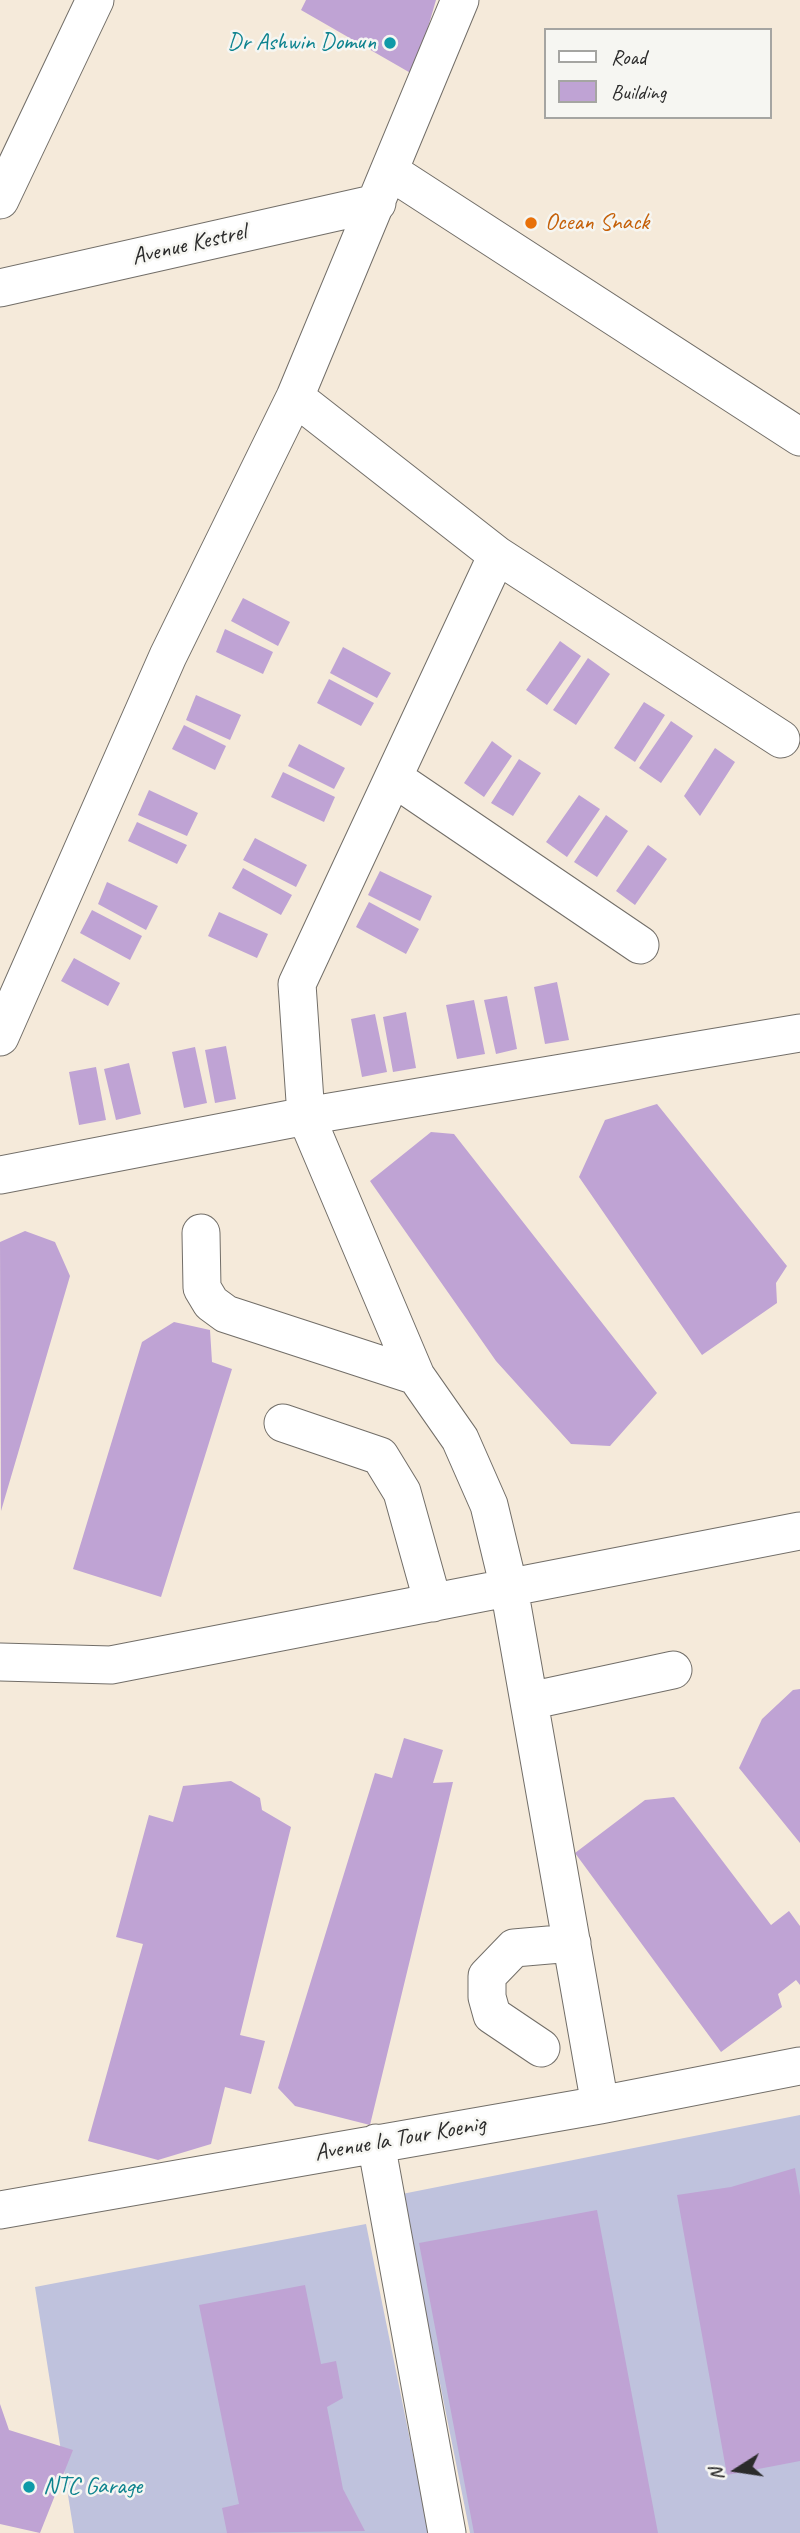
<!DOCTYPE html>
<html>
<head>
<meta charset="utf-8">
<style>
	body { margin:0 }
	#map { position:relative; width:800px; height:2533px; overflow:hidden; background:#f5eada; font-family:Caveat,sans-serif }
	canvas { display:block }
	.legend { position:absolute; left:544px; top:28px; width:228px; height:91px; box-sizing:border-box; background:#f6f6f2; border:2px solid #a5a5a2; margin:0; padding:9px 12px; list-style:none; font-size:21px; color:#2b2b2b }
	.legend li { display:flex; align-items:center; gap:14px; height:35px }
	.legend b { width:35px; border:2px solid #a5a5a2 }
	.north { position:absolute; left:702px; top:2435px; width:70px; height:70px; -webkit-text-stroke:5px #f6f6f2; paint-order:stroke; rotate:258deg; font-size:19px; font-weight:700; line-height:28px; text-align:center; color:#2b2b2b }
	.north::after { content:''; display:block; margin:auto; width:24px; height:32px; background:#2b2b2b; clip-path:polygon(50% 0,100% 100%,50% 72%,0 100%) }
</style>
</head>
<body>
<div id="map">
<canvas width="800" height="2533"></canvas>
<ul class="legend">
<li><b style="height:9px;background:#fff"></b>Road</li>
<li><b style="height:19px;background:#bfa3d4"></b>Building</li>
</ul>
<div class="north">N</div>
</div>
<script>
const g = document.querySelector('canvas').getContext('2d');
g.lineJoin = 'round';
function fill(path, color) {
  g.fillStyle = color;
  g.fill(path, 'evenodd');
}
function poly(rows) {
  const path = new Path2D();
  for (const r of rows) {
    path.moveTo(r[0], r[1]);
    for (let i = 2; i < r.length; i += 2) path.lineTo(r[i], r[i + 1]);
  }
  return path;
}
function strokePath(path, color, width, dash) {
  g.strokeStyle = color;
  g.lineWidth = width;
  g.lineCap = dash ? 'butt' : 'round';
  g.setLineDash(dash || []);
  g.stroke(path);
}
function drawText(font, color, halo, rows, align = 'center') {
  g.font = font + ' Caveat,sans-serif';
  g.lineWidth = 5;
  g.setLineDash([]);
  g.textBaseline = 'middle';
  g.strokeStyle = halo;
  g.fillStyle = color;
  for (const [text, x, y, turn = 0] of rows) {
    g.save();
    g.translate(x, y);
    g.rotate((+turn || 0) * Math.PI / 180);
    g.textAlign = isNaN(turn) ? turn : align;
    if (halo) g.strokeText(text, 0, 0);
    g.fillText(text, 0, 0);
    g.restore();
  }
}
fill(poly([
	[800,2115,800,2533,470,2533,402,2194],
	[366,2224,429,2533,74,2533,35,2287]
]), '#bfc2dd');
fill(poly([
	[306,0,436,0,414,75,301,10],
	[243,598,290,622,278,646,231,621],
	[225,629,273,652,263,674,216,652],
	[560,641,581,656,547,705,526,690],
	[343,647,391,673,377,698,330,673],
	[588,658,610,674,576,725,553,710],
	[329,679,374,703,361,726,317,703],
	[196,695,241,715,230,740,186,720],
	[644,702,665,715,635,762,614,748],
	[671,721,693,736,661,783,639,768],
	[184,725,226,746,215,770,172,749],
	[492,741,512,756,484,797,464,783],
	[299,744,345,768,334,789,288,766],
	[715,748,735,762,700,816,684,796],
	[519,759,541,773,513,816,491,803],
	[283,772,335,797,324,822,271,797],
	[149,790,198,813,187,836,138,815],
	[579,795,600,809,567,857,546,842],
	[606,815,628,831,597,877,574,862],
	[137,822,187,845,177,864,128,841],
	[255,838,307,865,296,887,243,860],
	[648,845,667,859,635,905,616,891],
	[243,868,292,895,281,915,232,888],
	[380,871,432,896,420,921,368,895],
	[107,882,158,906,146,930,98,904],
	[369,902,419,929,406,954,356,927],
	[92,910,142,936,130,960,80,933],
	[219,912,268,934,257,958,208,936],
	[74,958,120,983,108,1006,61,981],
	[557,982,569,1040,545,1044,534,987],
	[507,996,517,1049,496,1054,484,1000],
	[474,1000,485,1054,457,1059,446,1005],
	[406,1012,416,1068,393,1072,383,1017],
	[375,1014,387,1072,362,1077,351,1019],
	[226,1046,236,1099,215,1103,205,1050],
	[195,1047,207,1103,184,1108,172,1052],
	[129,1063,141,1114,116,1120,104,1069],
	[96,1067,106,1120,79,1125,69,1072],
	[657,1104,787,1266,776,1283,777,1303,702,1355,579,1177,605,1120],
	[431,1132,454,1134,657,1393,610,1446,571,1444,496,1361,370,1181],
	[25,1231,55,1242,70,1276,1,1511,0,1242],
	[174,1322,210,1330,212,1362,232,1369,161,1597,73,1569,142,1342],
	[800,1689,800,1843,739,1768,762,1719,793,1690],
	[404,1738,443,1750,433,1783,453,1782,370,2125,295,2106,278,2088,375,1773,392,1778],
	[231,1781,260,1798,262,1810,291,1827,240,2035,265,2041,251,2094,225,2087,211,2144,158,2160,88,2141,143,1944,116,1937,149,1815,173,1822,183,1786],
	[674,1797,771,1925,789,1911,800,1926,800,1985,796,1980,778,1994,782,2007,721,2052,575,1853,645,1800],
	[795,2168,800,2196,800,2461,727,2475,677,2195,731,2187],
	[597,2210,658,2533,474,2533,419,2243],
	[305,2285,321,2364,336,2361,343,2398,327,2407,343,2489,365,2531,227,2533,222,2508,239,2504,199,2305],
	[0,2404,9,2430,73,2450,40,2533,0,2524]
]), '#bfa3d4');
const minor = poly([
	[391,172,800,437],
	[0,200,95,0],
	[0,288,377,203],
	[295,397,497,555,297,984,306,1116,416,1376,460,1439,489,1505,509,1588,600,2105],
	[497,555,781,739],
	[394,778,640,945],
	[0,1037,168,656,295,397,460,0],
	[0,1175,306,1116,800,1033],
	[201,1233,202,1288,211,1303,226,1314,416,1376],
	[283,1423,380,1456,402,1492,433,1603],
	[0,1662,111,1665,800,1531],
	[529,1701,673,1670],
	[541,2048,492,2015,487,1997,487,1976,514,1948,572,1943],
	[376,2143,447,2533],
	[0,2210,600,2105,800,2066]
]);
strokePath(minor, '#726e68', 39);
strokePath(minor, '#fff', 37);
for (const [x, y, r, color] of [
	[390,43,7,"#0f9aa8"],
	[531,223,7,"#e8710a"],
	[29,2487,7,"#0f9aa8"]
]) {
  const dot = new Path2D();
  dot.arc(x, y, r, 0, 2 * Math.PI);
  g.fillStyle = color;
  g.fill(dot);
  strokePath(dot, '#f6f6f2', 2.5);
}
drawText('24px', '#0d838f', '#f6f6f2', [
	["Dr Ashwin Domun",376,43],
	["NTC Garage",43,2487,"left"]
], 'right');
drawText('24px', '#c56008', '#f6f6f2', [
	["Ocean Snack",545,223]
], 'left');
drawText('24px', '#2b2b2b', '#f6f6f2', [
	["Avenue Kestrel",189,245,-13],
	["Avenue la Tour Koenig",400,2139,-10]
]);
</script>
</body>
</html>
